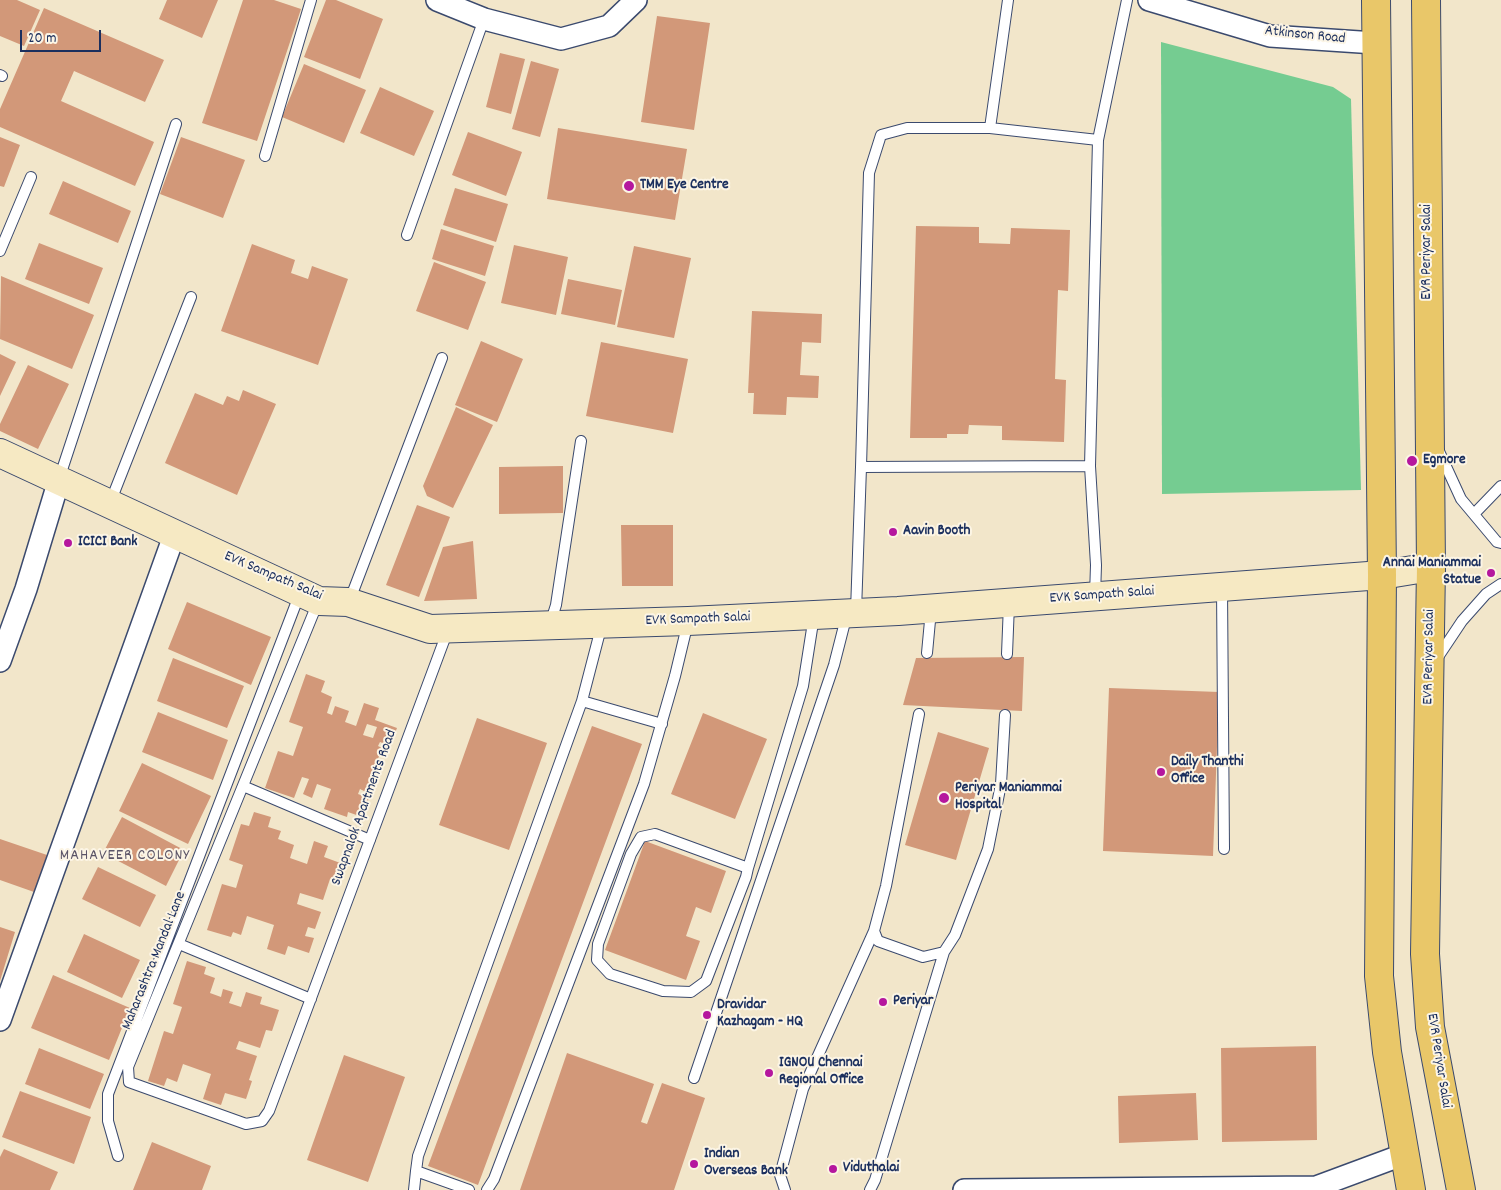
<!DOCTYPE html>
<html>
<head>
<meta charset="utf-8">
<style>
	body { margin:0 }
	#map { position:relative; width:1501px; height:1190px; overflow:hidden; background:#f2e6ca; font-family:Dekko,sans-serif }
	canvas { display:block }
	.scale { position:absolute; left:20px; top:30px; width:81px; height:22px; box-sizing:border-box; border:2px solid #1b2f5e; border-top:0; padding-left:6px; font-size:15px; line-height:18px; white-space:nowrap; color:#1b2f5e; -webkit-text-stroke:4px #fcf5e5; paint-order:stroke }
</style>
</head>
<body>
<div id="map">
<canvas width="1501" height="1190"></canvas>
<div class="scale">20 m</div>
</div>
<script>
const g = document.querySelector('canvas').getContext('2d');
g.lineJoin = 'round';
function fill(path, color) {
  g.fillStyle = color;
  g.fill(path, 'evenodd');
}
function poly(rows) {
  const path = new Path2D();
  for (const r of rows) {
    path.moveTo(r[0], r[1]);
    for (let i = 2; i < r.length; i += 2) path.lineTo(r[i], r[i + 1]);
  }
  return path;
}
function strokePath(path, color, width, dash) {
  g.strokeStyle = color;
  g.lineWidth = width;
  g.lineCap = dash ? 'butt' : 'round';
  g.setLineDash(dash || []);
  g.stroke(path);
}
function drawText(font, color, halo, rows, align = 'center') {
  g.font = font + ' Dekko,sans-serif';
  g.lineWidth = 4;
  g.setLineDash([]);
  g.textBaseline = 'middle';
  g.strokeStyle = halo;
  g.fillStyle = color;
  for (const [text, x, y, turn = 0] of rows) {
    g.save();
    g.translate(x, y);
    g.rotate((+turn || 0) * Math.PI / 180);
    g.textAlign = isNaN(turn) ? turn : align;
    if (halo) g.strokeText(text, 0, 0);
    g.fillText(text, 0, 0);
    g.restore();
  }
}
fill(poly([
	[1161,42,1333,87,1351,99,1361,490,1162,494]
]), '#75cc91');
fill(poly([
	[0,0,17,0,40,10,24,46,0,36],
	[167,0,218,0,202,38,159,19],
	[243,0,274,0,301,9,257,141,202,123],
	[326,0,336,0,383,19,360,79,304,57],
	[44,8,164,60,145,102,74,71,61,101,154,142,135,186,0,127,0,109],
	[657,16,710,23,694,130,641,122],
	[500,53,525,59,511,114,486,107],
	[531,61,559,69,540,137,512,129],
	[304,64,366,90,344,143,282,117],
	[380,87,434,111,414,156,360,133],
	[558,128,687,149,675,220,547,199],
	[468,132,522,152,506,196,452,175],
	[0,137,20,145,4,187,0,186],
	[181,137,245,160,223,218,160,194],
	[63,181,131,211,118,243,49,214],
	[455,188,508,204,496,242,443,225],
	[916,226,979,227,979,243,1010,244,1011,228,1070,230,1068,291,1058,290,1055,379,1066,380,1064,442,1002,440,1002,426,969,425,968,434,947,434,947,438,910,438],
	[441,229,494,246,485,276,432,259],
	[39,243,103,268,89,304,25,279],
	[252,244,295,260,291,273,308,279,312,266,348,279,318,365,221,331],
	[514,245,568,257,556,315,501,303],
	[634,246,691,258,674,338,617,327],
	[434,262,486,282,468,330,416,311],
	[1,276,94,315,72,369,0,339],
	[568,279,622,290,615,325,561,314],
	[752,311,822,314,821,343,802,342,800,375,819,376,818,398,787,397,786,415,753,414,754,393,748,393],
	[481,341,523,359,497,422,455,405],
	[601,342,688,359,673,433,586,416],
	[0,354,16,362,0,396],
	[28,365,69,384,38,449,0,431,0,424],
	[243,390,276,404,237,495,165,463,195,393,223,405,227,396,239,401],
	[456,407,493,425,453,508,427,496,423,486],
	[563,466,563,513,499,514,499,467],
	[417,505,450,517,419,597,386,585],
	[621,525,673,525,673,586,622,586],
	[473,541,477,599,424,601,443,547],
	[187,602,271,637,251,685,168,649],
	[1024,657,1022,711,903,705,916,658],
	[173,658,244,686,227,728,157,701],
	[306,674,325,681,321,692,332,697,327,713,332,715,335,706,349,711,345,722,356,726,364,703,379,708,375,720,397,728,390,746,380,742,378,746,382,748,366,792,360,789,358,794,369,798,362,817,348,812,347,817,324,809,331,789,317,784,312,798,303,794,309,779,302,777,294,798,265,788,278,751,293,756,303,727,289,722],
	[367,724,377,727,373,738,363,735],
	[1109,688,1219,692,1213,856,1103,851],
	[158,712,228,740,213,780,142,752],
	[703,713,767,739,735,819,671,794],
	[477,718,547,743,509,850,439,825],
	[592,726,642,744,478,1185,428,1166],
	[938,732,989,748,956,860,905,845],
	[142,763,211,796,188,844,119,811],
	[254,812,271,817,268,827,281,831,278,839,294,845,290,858,307,864,314,841,328,846,324,857,343,864,337,881,330,879,323,900,300,893,297,904,321,912,315,929,308,927,305,936,314,938,309,953,288,946,285,955,267,949,274,925,247,916,241,935,233,932,231,937,207,930,222,884,236,888,243,865,229,860,241,824,249,826],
	[122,817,184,850,166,886,103,853],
	[0,839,47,855,34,892,0,880],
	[645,841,726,871,711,913,696,907,686,936,700,941,686,980,605,950],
	[98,867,156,895,140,927,82,899],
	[0,927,15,932,0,981],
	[84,934,140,960,122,998,67,972],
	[187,961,206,967,204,974,215,978,210,993,221,997,223,989,233,992,229,1003,241,1007,246,992,262,997,260,1004,279,1010,272,1031,266,1030,260,1048,239,1041,236,1049,257,1056,249,1080,252,1081,246,1099,225,1093,221,1105,203,1099,211,1074,183,1064,177,1082,167,1078,164,1086,148,1081,164,1031,173,1034,182,1007,173,1004],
	[53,975,130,1008,109,1060,31,1028],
	[1316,1046,1317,1140,1222,1142,1221,1048],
	[39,1048,104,1074,90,1109,25,1084],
	[567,1053,654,1084,641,1122,647,1124,662,1083,705,1098,674,1190,520,1190],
	[344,1055,405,1077,368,1182,307,1160],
	[20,1091,91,1117,74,1164,2,1137],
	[1196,1093,1198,1140,1119,1143,1118,1096],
	[152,1142,211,1166,202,1190,133,1190],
	[4,1149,58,1172,50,1190,0,1190,0,1157]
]), '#d29879');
const lane = poly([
	[0,75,2,76],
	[990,128,1008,0],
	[265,156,311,0],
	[407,235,484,19],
	[0,251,31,177],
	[1438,449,1461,499,1497,542,1501,543],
	[1090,466,1098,140,1127,0],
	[59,479,176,124],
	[110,503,191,297],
	[1474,514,1501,486],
	[1222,588,1224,849],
	[1095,596,1096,565,1090,466,861,467,869,173,881,135,907,128,990,128,1098,140],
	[318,602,128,1067,129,1082,246,1124,262,1121,269,1111,448,630],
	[349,602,442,358],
	[856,611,861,467],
	[550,624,556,605,581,441],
	[927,653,931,610],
	[1007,654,1009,604],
	[1436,660,1462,621,1486,594,1501,584],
	[582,701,602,624],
	[919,714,886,886,874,931,878,941,923,957,944,952,955,935,988,849,1001,784,1005,715],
	[243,786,370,840],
	[748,868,655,834,641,837,631,854,598,944,597,960,610,974,663,991,691,992,706,981,746,877,748,868,803,686,814,616],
	[179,944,311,999],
	[694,1078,834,665,847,614],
	[118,1156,108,1121,108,1094,300,593],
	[414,1190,416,1171],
	[469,1190,416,1171,418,1156,582,701,662,724],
	[487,1190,494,1179,644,784,675,676,688,622],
	[785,1190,780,1175,803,1089,874,931],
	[870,1190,875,1180,944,952]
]);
const street = poly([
	[437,0,484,19,561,39,609,26,636,0],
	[1149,0,1270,36,1375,43],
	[0,661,26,589,59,480],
	[0,1020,175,533],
	[964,1190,1316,1187,1405,1154]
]);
const secondary = poly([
	[0,453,319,601,348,602,430,629,688,621,898,611,1382,575,1431,567]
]);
const primary = poly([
	[1376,0,1382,575,1379,976,1387,1052,1411,1190],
	[1426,0,1431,567,1425,954,1430,1027,1461,1190]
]);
strokePath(lane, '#3b4a6e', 12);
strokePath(street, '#3b4a6e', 24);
strokePath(secondary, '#3b4a6e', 30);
strokePath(primary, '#3b4a6e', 30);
strokePath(lane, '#fff', 10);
strokePath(street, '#fff', 21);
strokePath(secondary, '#f6e9c3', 28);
strokePath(primary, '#e9c769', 28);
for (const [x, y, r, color] of [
	[629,186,6,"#b5179e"],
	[1412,461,6,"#b5179e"],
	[893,532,5,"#b5179e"],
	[68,543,5,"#b5179e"],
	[1491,573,5,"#b5179e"],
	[1161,772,5,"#b5179e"],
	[944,798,6,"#b5179e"],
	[883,1002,5,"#b5179e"],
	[707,1015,5,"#b5179e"],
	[769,1073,5,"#b5179e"],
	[694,1164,5,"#b5179e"],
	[833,1169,5,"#b5179e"]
]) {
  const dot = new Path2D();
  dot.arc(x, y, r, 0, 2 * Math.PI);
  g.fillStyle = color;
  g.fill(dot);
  strokePath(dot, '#fcf5e5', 2);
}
drawText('15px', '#1b2f5e', '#fcf5e5', [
	["Atkinson Road",1305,36,6],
	["EVR Periyar Salai",1428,252,-90],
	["EVK Sampath Salai",273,577,23],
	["EVK Sampath Salai",1102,596,-4],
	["EVK Sampath Salai",698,620,-2],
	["EVR Periyar Salai",1430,657,-89],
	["Swapnalok Apartments Road",365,808,-70],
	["Maharashtra Mandal Lane",155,961,-68],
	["EVR Periyar Salai",1438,1061,81]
]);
drawText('bold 15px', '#1b2f5e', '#fcf5e5', [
	["TMM Eye Centre",640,186],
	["Egmore",1423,461],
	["Aavin Booth",903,532],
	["ICICI Bank",78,543],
	["Annai Maniammai",1481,564,"right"],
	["Statue",1481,581,"right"],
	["Daily Thanthi",1171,763],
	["Office",1171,780],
	["Periyar Maniammai",955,789],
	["Hospital",955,806],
	["Periyar",893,1002],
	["Dravidar",717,1006],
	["Kazhagam - HQ",717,1023],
	["IGNOU Chennai",779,1064],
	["Regional Office",779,1081],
	["Indian",704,1155],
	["Overseas Bank",704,1172],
	["Viduthalai",843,1169]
], 'left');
g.letterSpacing = '1px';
drawText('16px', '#5b5467', '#fcf5e5', [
	["MAHAVEER COLONY",125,857]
]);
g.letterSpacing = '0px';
</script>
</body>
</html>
